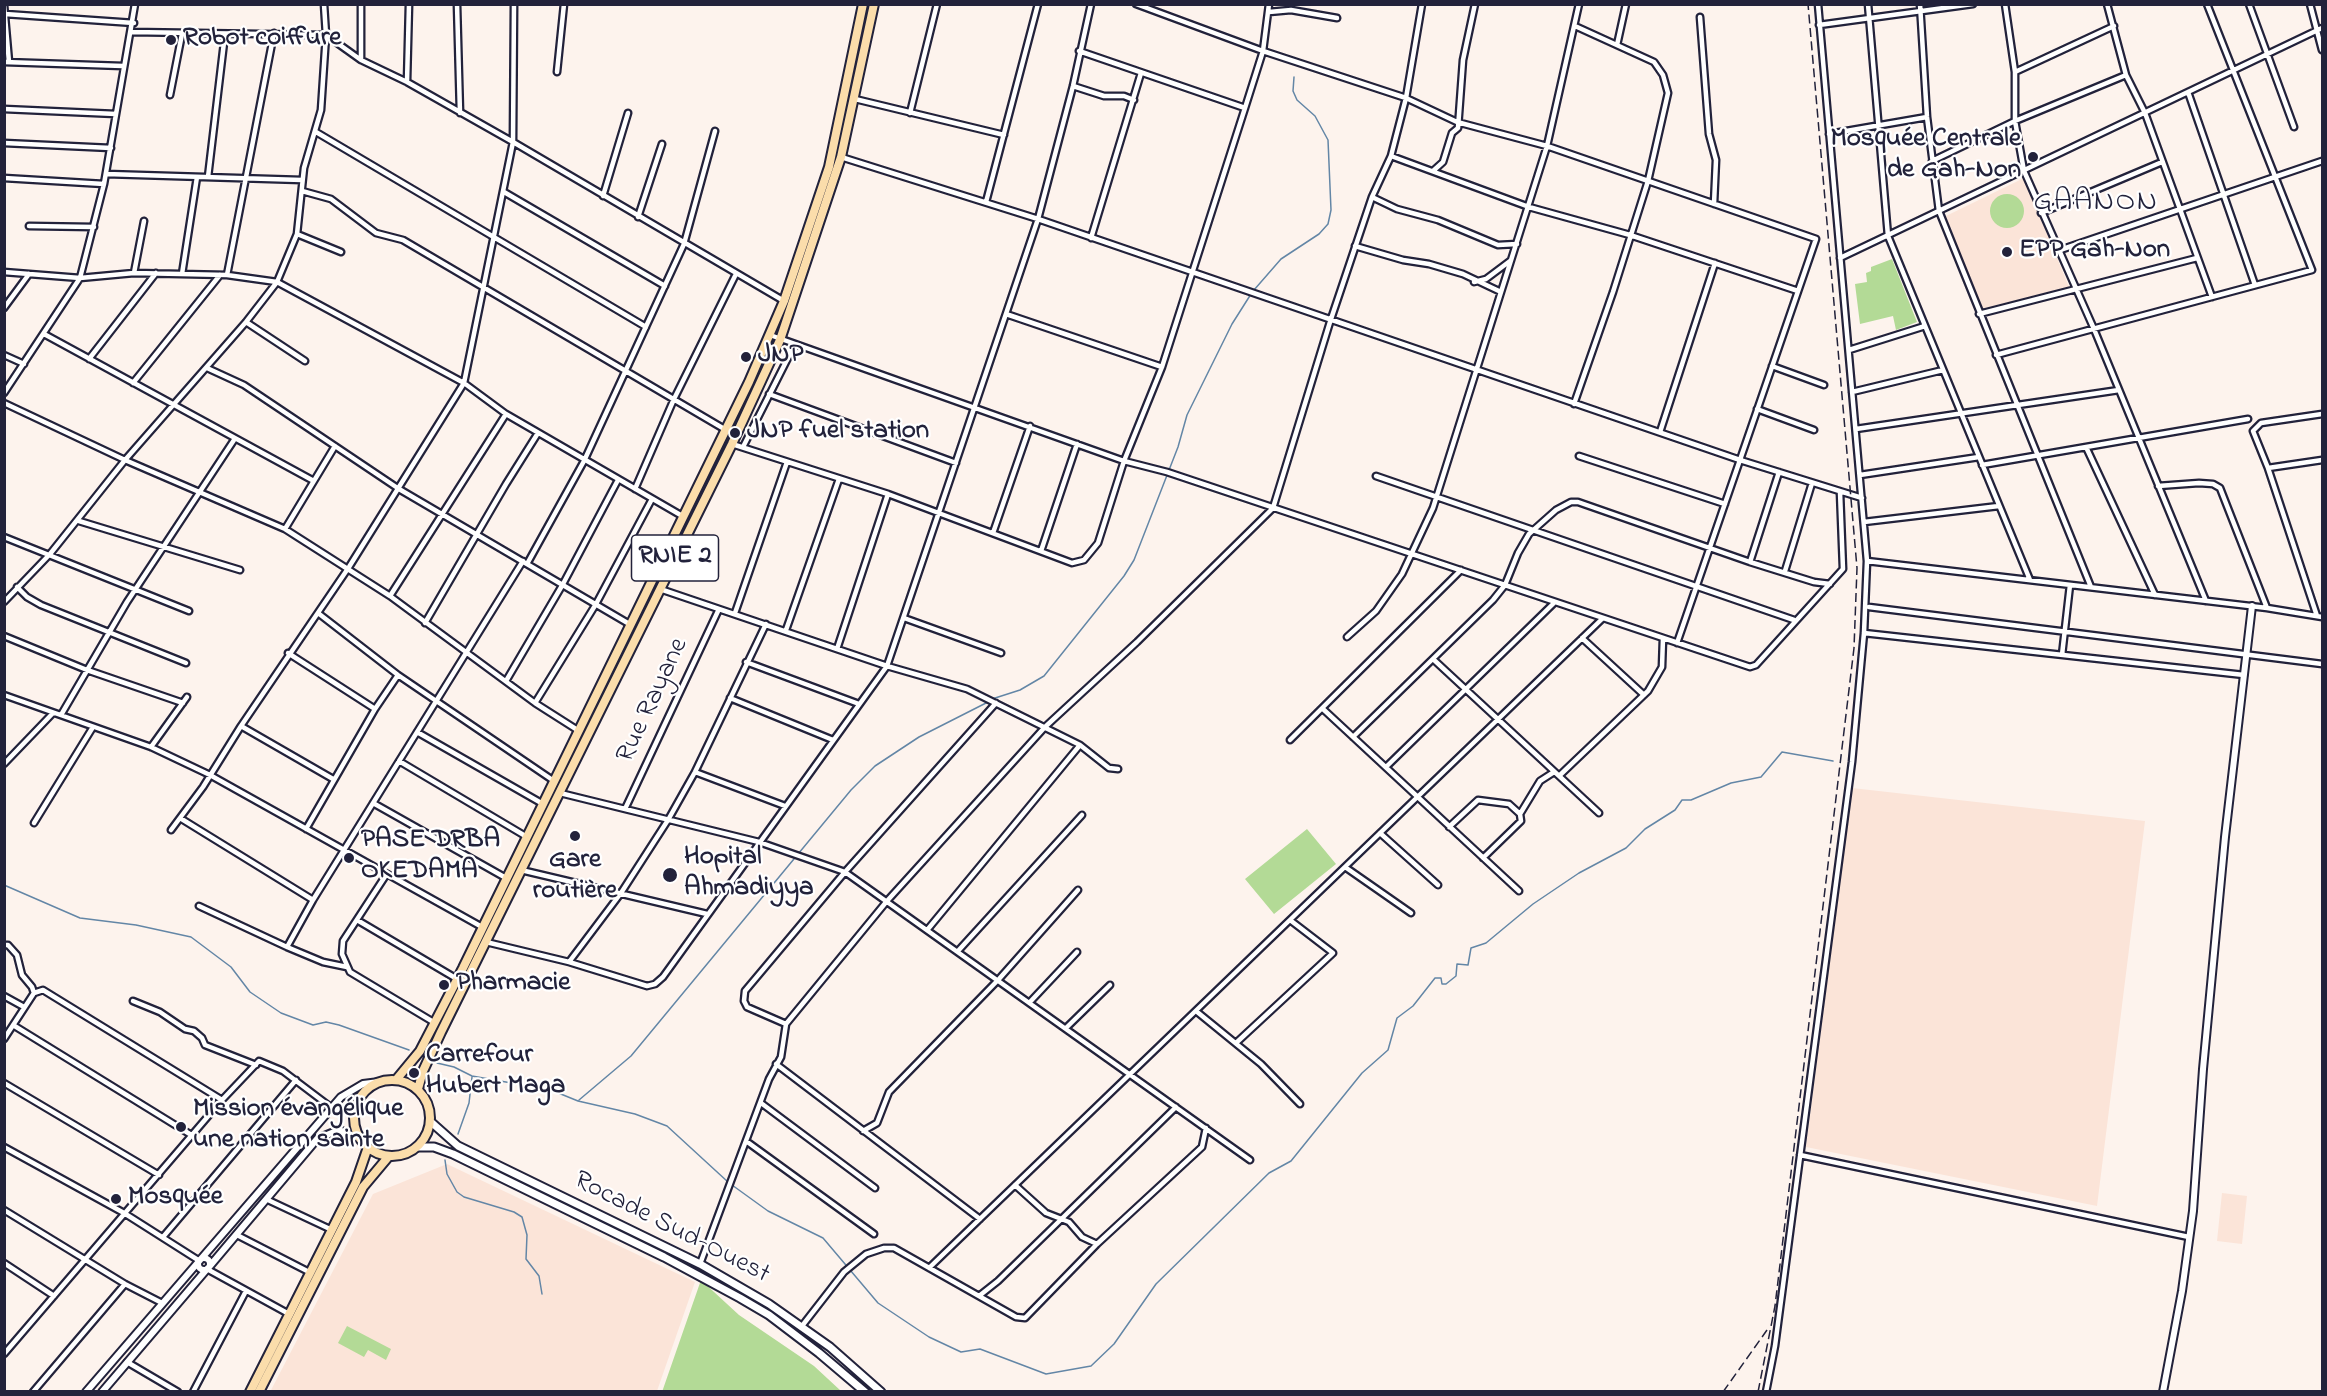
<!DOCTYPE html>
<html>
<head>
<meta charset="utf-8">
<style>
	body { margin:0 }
	#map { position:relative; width:2327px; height:1396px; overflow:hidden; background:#fdf3ed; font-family:"Indie Flower",sans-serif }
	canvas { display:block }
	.frame { position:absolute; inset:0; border:6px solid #22223b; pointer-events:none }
</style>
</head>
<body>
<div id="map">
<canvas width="2327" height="1396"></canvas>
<div class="frame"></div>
</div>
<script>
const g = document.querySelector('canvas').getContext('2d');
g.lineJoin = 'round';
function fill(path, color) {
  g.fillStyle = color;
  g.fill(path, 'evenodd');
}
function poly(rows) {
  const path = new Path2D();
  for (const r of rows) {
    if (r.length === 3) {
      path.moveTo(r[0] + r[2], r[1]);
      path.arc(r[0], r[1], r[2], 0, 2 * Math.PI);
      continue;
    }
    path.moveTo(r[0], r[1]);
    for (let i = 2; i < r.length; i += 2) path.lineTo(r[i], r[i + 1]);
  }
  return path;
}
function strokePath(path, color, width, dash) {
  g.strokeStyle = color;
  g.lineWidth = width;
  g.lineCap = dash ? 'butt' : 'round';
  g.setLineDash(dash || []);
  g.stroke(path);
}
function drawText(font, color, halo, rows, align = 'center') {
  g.font = font + ' "Indie Flower",sans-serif';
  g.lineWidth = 4.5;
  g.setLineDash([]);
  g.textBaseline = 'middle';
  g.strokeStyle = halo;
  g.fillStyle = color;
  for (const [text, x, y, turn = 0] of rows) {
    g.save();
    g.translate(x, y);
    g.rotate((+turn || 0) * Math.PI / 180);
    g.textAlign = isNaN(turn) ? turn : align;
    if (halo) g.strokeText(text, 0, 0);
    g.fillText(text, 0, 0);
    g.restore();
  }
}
fill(poly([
	[2024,178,2069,287,1981,309,1946,216],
	[1852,788,2145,821,2097,1206,1806,1147],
	[447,1164,695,1282,657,1391,270,1392,373,1194],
	[2222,1193,2247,1196,2242,1244,2217,1241]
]), '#fbe4d8');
fill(poly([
	[2007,211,17],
	[1892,259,1917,322,1896,330,1893,316,1860,324,1855,284,1867,282,1866,273,1871,271,1871,267],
	[1307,829,1336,864,1274,914,1245,879],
	[701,1280,739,1315,814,1366,841,1391,662,1392],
	[347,1326,391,1349,386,1360,368,1350,364,1357,338,1343]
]), '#b3da96');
strokePath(poly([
	[1254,290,1281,259,1319,234,1328,224,1331,210,1328,140,1315,116,1297,100,1293,91,1294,77],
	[992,699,1020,690,1044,676,1124,576,1134,560,1178,447,1187,415,1232,324,1251,294],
	[4,885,80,918,136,925,191,937,231,967,250,992,281,1013,313,1025,326,1022,339,1025,409,1050],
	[437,1063,454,1067,472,1076,551,1090,578,1101,635,1114,667,1126,728,1182],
	[579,1100,631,1056,851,790,875,766,919,737,988,702],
	[458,1134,469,1103,472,1077],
	[445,1160,447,1174,457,1192,464,1197,514,1212,522,1217,527,1235,526,1259,539,1276,542,1294],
	[732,1185,768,1211,823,1238,878,1303,929,1337,961,1352,980,1349,1046,1374,1091,1366,1114,1344,1156,1284,1269,1173,1291,1161,1362,1073,1388,1050,1397,1018,1413,1006,1435,978,1441,978,1442,984,1446,984,1456,976,1457,964,1468,965,1471,948,1486,943,1533,904,1579,873,1626,848,1645,829,1675,810,1682,800,1691,800,1731,783,1761,777,1782,752,1833,761]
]), '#6386a6', 1.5);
const minor = poly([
	[324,4,326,35,361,60,407,82,513,142,784,301],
	[457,4,460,113],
	[1136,4,1263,51,1406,98,1457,122,1547,146,1816,239,1677,643],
	[1868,4,1888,236,2030,580],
	[1920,4,1927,117,1939,211,2091,587],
	[2005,4,2015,72,2015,121,2024,171,2094,329,2206,601],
	[2107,4,2126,75,2145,113,2212,297],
	[2249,4,2294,127],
	[2310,4,2322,50],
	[4,5,9,62],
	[1269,12,1291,10,1337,18],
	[5,14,134,23],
	[1700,17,1709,134,1716,160,1714,204],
	[1819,25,1973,4],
	[1617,45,1626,4],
	[1079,51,1245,108,1263,51,1269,4],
	[361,60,361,4],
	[4,62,123,66],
	[557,72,564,4],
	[2015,72,2114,26],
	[407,82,409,4],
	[1073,86,1104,96,1124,96,1134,100],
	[2188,92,2255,285],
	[170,95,182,34],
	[855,99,1004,135],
	[4,109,116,114],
	[910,113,937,4],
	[316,132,646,327],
	[1829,134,1927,117],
	[4,143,111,148],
	[1391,156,1529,207,1630,235,1798,291],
	[841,157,1038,219,1740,460,1862,498],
	[1932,161,2015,121,2126,75],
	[1433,171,1443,162,1452,133,1458,128,1463,60,1475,4],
	[106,174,302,180],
	[208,177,225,34],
	[4,178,104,184],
	[302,191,331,199,376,233,403,240,726,430],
	[504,192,665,286],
	[603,196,628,113],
	[1372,197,1397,209,1438,220,1498,245,1517,244],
	[986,202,1038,4],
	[2041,213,2162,162],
	[638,217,662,144],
	[29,226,94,227],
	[297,234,341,252],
	[1091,238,1141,73],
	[1355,246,1403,260,1429,264,1463,274,1501,292],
	[2057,251,2322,161],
	[1840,258,2322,28],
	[4,272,80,278,134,273,227,275,277,282,464,383,506,414,684,517],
	[134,273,144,221],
	[182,274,197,177],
	[227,275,274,33],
	[1474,282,1486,279,1510,261],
	[4,308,29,274],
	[1006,314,1162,367],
	[1979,314,2197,258],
	[246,322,305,361],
	[44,334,312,480],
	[770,335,1124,461,1167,472,1750,667,1756,665,1843,569,1840,492],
	[1849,350,1925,326],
	[4,355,24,364],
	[1996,355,2312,270,2207,4],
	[89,359,156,273],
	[1772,366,1824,385],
	[207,368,244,385,399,489,631,625],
	[133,383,220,275],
	[1852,392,1943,370],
	[4,393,80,278,104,184,135,4],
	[769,394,956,463],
	[4,403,125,460,285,529,390,596,535,703,579,731],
	[1574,404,1613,292,1648,181,1668,93,1663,75,1654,62,1575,26],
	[1757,409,1814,430],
	[1856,429,2119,390],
	[1660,432,1715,263],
	[732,444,888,494,1072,563,1084,560,1098,543,1124,461,1162,367,1245,108],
	[743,447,795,344],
	[2086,447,2155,595],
	[1579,456,1725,504],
	[1982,465,2248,419],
	[2268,468,2322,460],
	[1860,475,1979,457],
	[1376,476,1794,620],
	[2158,486,2199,483,2213,484,2220,488,2267,608],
	[635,489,674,399,736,274],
	[79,521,240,570],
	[1864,522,1999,506],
	[285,529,335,446],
	[993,533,1030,426],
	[4,537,189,611],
	[1041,551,1077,444],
	[1867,561,2267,608,2322,617],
	[1750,562,1779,472],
	[527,564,584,461,684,244,715,131],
	[1785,571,1812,483],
	[17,587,27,597,41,605,186,663],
	[660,589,887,666,967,689,1080,745,1109,768,1118,769],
	[390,596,506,414],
	[4,602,50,554,125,460,246,322,277,282,297,234,304,168,321,110,326,35,131,32],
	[1869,607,2322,664],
	[318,613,398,675,554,781],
	[735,613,787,462],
	[2317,616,2268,468,2253,431,2261,423,2322,414],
	[904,618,1001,653],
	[425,623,506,484,538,433],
	[786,630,839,479],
	[1864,633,2244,675],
	[4,636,87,670,183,703],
	[1347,637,1376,611,1402,574,1433,508,1547,146,1579,4],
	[1582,638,1644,695],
	[837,649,888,494],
	[288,653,375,709],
	[2062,655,2070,585],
	[1433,659,1599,813],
	[746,662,859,704],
	[506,681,563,584,618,480],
	[4,695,151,747,210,775,482,927],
	[730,698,833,740],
	[535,703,596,604,652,499],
	[1323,709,1519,891],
	[61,715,127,602,234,440],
	[417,732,543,804],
	[1353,737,1493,600,1505,585,1518,553,1529,534,1556,510,1571,502,1578,502,1750,562,1814,582,1830,584],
	[1290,740,1461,570],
	[151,747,187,697],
	[399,761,527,837],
	[4,764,53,713],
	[1386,767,1555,602],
	[695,772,785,806],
	[1559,776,1648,691,1662,667,1663,638],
	[333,779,241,726,349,567,464,383,513,142,514,4],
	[560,793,759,842,845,872,1250,1160],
	[373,803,506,878],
	[625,809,719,609],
	[1520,814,1540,781,1554,772],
	[180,818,313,900],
	[34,823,93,727],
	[1449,827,1478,800,1509,804,1520,814,1521,821,1483,858],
	[306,829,375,709,398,675],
	[171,830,203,787,241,726],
	[1380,833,1438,885],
	[1345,867,1411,913],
	[521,870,707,914],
	[386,875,343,941,342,954,350,972,435,1023],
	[199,906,287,947,323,962,347,967],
	[357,920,457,979],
	[928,929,1080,745],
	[486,942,569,962,647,986,655,984,663,977,887,666,1038,219,1073,86,1091,4],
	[4,945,8,945,17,955,22,975,32,987,34,993],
	[287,947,313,900,523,561],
	[958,951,1082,815],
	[569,962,621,893,668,820,695,772,766,624],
	[4,996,24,1007],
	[133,1001,160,1012,185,1029,194,1031,202,1038,205,1045,256,1065],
	[1030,1002,1077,952],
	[1196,1011,1261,1064,1300,1104],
	[786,1024,747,1007,744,1001,745,991,845,872,996,703],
	[13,1025,193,1136],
	[1066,1028,1110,985],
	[4,1039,34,993,43,990,222,1100],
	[1236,1043,1333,953,1290,920],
	[776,1064,980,1219],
	[4,1083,159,1175],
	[761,1103,875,1188],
	[863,1131,877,1123,889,1092,999,979,1078,890],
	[746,1141,874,1234],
	[4,1147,124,1213,198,1260],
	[1800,1155,2189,1237],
	[1015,1185,1046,1213,1069,1222,1082,1237,1097,1244],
	[268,1200,332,1230],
	[4,1210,125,1284,162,1303],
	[237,1235,311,1273],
	[163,1237,296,1080],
	[4,1263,54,1296],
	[700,1264,769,1079,781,1057,786,1024,887,901,1045,727,1137,642,1273,508,1330,322,1372,197,1391,156,1406,98,1422,4],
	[929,1268,1603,618],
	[207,1269,289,1314],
	[979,1296,998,1281,1176,1107],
	[802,1326,844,1272,866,1254,884,1248,894,1248,1016,1317,1025,1318,1097,1244,1202,1147,1206,1128],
	[4,1354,222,1100,259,1061,283,1071,332,1108],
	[127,1362,178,1392],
	[33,1392,125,1284],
	[193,1392,246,1291],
	[1766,1392,1775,1346,1852,762,1864,633,1867,561,1818,4]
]);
const tertiary = poly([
	[204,1264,6],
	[209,1267,317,1139,339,1130,359,1138],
	[86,1392,341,1097,363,1084,379,1082],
	[102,1392,207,1269],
	[2163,1392,2182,1291,2193,1211,2203,1069,2225,837,2252,606]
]);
const secondary = poly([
	[431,1122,458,1146,700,1264,769,1304,830,1347,881,1392],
	[417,1147,434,1147,453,1154,664,1257,740,1298,769,1315,819,1353,865,1392]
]);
const primary = poly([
	[392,1118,38],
	[396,1080,420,1051,463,968,749,382,784,301,829,167,863,4],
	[418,1089,423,1071,441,1032,732,444,780,340,841,157,874,4],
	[250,1392,356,1182,368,1147],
	[259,1392,363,1187,389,1156]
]);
strokePath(minor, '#22223b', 9);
strokePath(tertiary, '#22223b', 10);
strokePath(secondary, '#22223b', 11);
strokePath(primary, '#22223b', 12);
strokePath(minor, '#fff', 4.5);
strokePath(tertiary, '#fff', 6);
strokePath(secondary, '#fff', 7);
strokePath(primary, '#fbddab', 8);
strokePath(poly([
	[1723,1392,1767,1330],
	[1758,1392,1775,1306,1854,648,1857,568,1808,4]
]), '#22223b', 1.5, [9, 4.5]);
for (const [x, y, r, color] of [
	[171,40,6,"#22223b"],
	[2033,157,6,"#22223b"],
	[2007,252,6,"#22223b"],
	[746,357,6,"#22223b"],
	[735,433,6,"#22223b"],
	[575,836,6,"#22223b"],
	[349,858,6,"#22223b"],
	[670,875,8,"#22223b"],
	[444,985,6,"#22223b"],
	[414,1073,6,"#22223b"],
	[181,1127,6,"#22223b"],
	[116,1199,6,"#22223b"]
]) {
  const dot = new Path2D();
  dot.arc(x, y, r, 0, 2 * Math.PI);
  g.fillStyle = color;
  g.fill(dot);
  strokePath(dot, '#fff', 2);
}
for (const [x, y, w] of [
	[675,558,87]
]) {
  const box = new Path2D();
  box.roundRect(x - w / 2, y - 23, w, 46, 4.5);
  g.fillStyle = '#fff';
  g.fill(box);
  strokePath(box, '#22223b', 1.5);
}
drawText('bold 26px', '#22223b', null, [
	["RNIE 2",675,558]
]);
drawText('bold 27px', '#22223b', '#fff', [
	["Robot coiffure",183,40],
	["Mosquée Centrale",2021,141,"right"],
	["de Gah-Non",2021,172,"right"],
	["EPP Gah-Non",2019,252],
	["JNP",758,357],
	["JNP fuel station",747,433],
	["PASE DRBA",361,842],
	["OKEDAMA",361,873],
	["Hopital",684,859],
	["Ahmadiyya",684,890],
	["Gare",575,862,"center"],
	["routière",575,893,"center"],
	["Pharmacie",456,985],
	["Carrefour",426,1057],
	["Hubert Maga",426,1088],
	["Mission évangélique",193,1111],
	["une nation sainte",193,1142],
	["Mosquée",128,1199]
], 'left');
drawText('27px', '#22223b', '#fff', [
	["Rue Rayane",654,701,-65],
	["Rocade Sud-Ouest",671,1229,27]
]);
g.letterSpacing = '1.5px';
drawText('30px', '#22223b', '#fff', [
	["GAANON",2096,204]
]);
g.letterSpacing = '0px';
</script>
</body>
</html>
